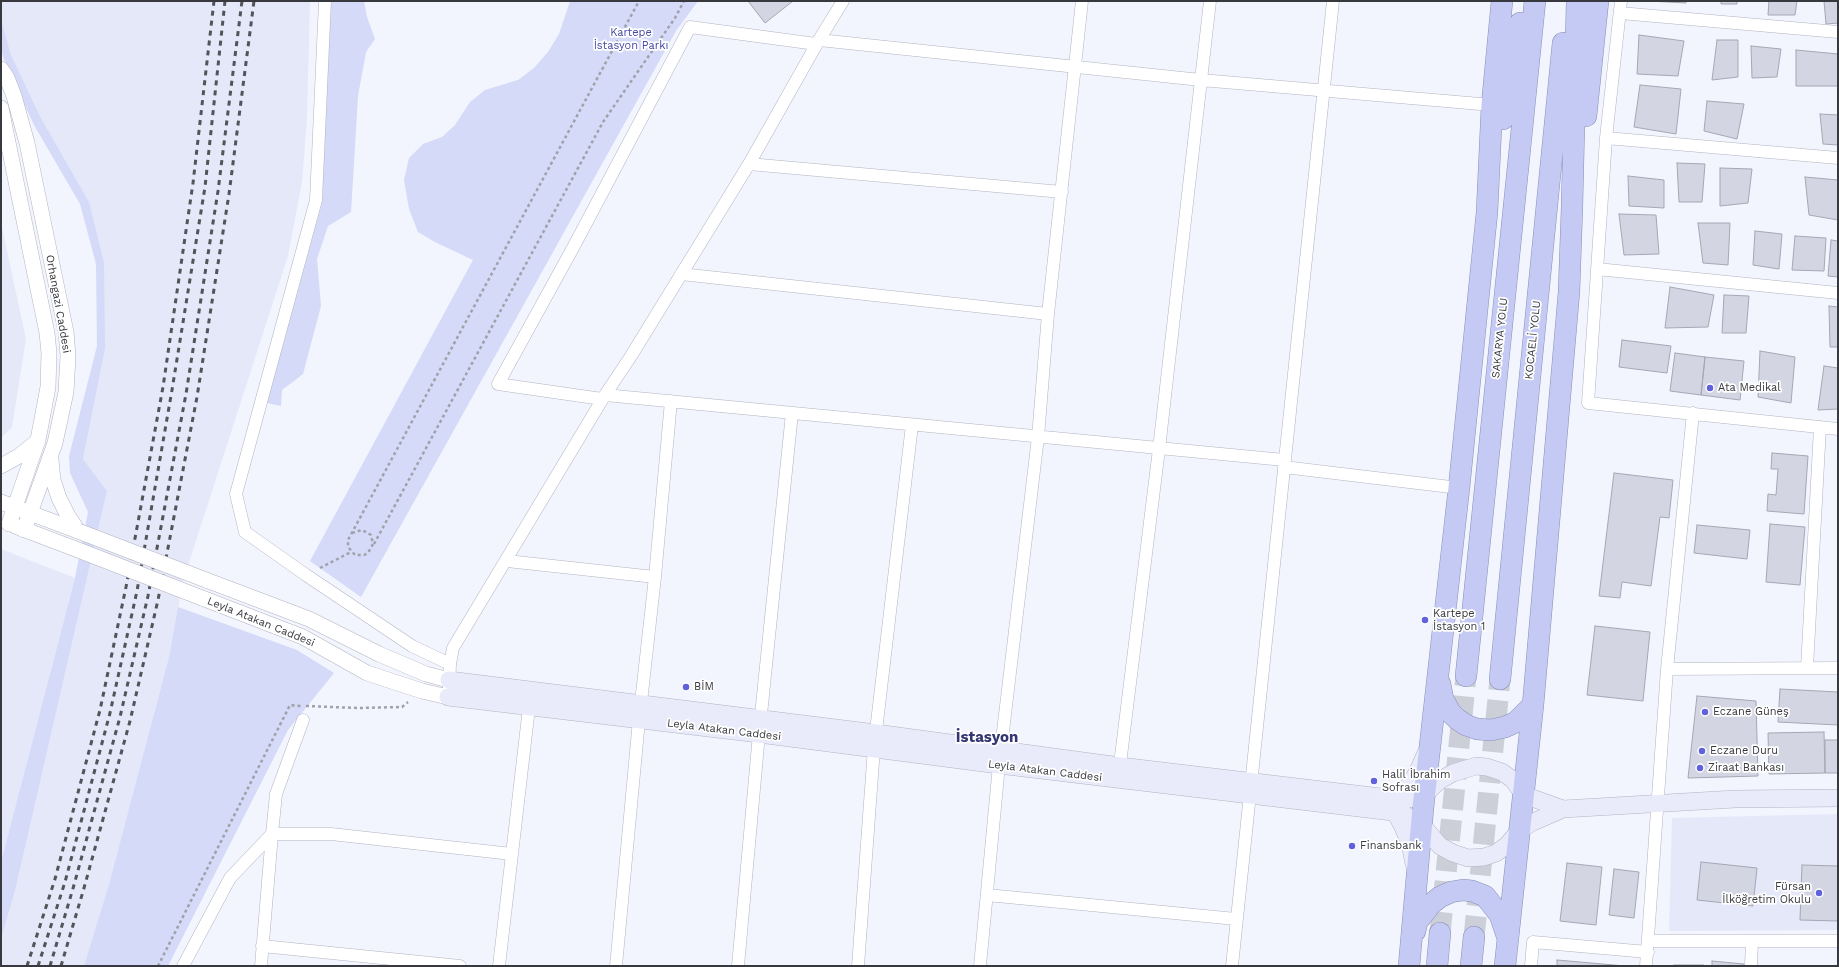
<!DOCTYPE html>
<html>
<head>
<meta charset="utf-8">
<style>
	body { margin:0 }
	#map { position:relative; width:1839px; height:967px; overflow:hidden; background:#f2f4fe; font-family:"Work Sans",sans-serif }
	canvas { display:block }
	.frame { position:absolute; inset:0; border:2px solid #38393e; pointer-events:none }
</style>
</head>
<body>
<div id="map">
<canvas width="1839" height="967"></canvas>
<div class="frame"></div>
</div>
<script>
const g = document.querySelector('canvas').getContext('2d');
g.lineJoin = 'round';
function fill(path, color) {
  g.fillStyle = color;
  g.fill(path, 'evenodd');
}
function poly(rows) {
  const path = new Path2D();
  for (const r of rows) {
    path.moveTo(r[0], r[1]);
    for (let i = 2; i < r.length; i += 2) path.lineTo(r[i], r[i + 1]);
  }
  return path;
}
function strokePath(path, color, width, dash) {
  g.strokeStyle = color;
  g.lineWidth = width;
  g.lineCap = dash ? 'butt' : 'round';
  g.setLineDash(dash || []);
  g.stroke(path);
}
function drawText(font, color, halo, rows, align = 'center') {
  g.font = font + ' "Work Sans",sans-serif';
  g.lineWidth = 3.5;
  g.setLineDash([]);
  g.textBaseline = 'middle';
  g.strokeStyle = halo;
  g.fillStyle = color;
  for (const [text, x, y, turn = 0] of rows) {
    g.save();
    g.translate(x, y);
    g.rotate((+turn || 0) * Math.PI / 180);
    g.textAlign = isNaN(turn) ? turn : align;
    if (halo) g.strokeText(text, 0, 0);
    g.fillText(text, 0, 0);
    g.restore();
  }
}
fill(poly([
	[1,1,310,1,307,117,302,182,288,256,183,581,169,657,109,884,84,966,1,966,1,939,15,891,107,491,83,459,105,349,89,202,41,118,11,55,1,19],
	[1,223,26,339,12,427,1,438],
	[1,549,75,578,1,862],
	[1838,814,1838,930,1669,931,1672,818]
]), '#e5e8f8');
fill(poly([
	[328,1,364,1,367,17,375,39,366,52,358,96,351,212,328,226,317,259,321,306,303,374,282,390,281,406,267,403,322,203],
	[570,1,698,1,676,31,361,597,310,561,473,260,435,242,418,232,409,209,404,180,409,158,423,144,442,137,455,125,470,102,485,90,518,80,534,68,548,52,559,34],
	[1,19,11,55,41,118,89,202,104,263,105,349,83,459,107,491,15,891,1,939,1,862,75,578,88,512,70,473,69,456,97,346,96,264,80,204,34,125,4,60,1,48],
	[178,607,297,650,334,673,288,730,168,966,84,966,109,884,169,657]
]), '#d4daf8');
const building = poly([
	[748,1,793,1,765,23,748,1],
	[1649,1,1686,1,1686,3,1649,1],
	[1721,1,1737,1,1737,4,1721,4,1721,1],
	[1769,1,1797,1,1795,15,1768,15,1769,1],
	[1824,1,1838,1,1838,23,1826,24,1824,1],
	[1639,35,1684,41,1678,76,1637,74,1639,35],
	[1717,40,1738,40,1738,77,1712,80,1717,40],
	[1751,46,1781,49,1777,77,1752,78,1751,46],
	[1796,50,1838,54,1838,86,1796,86,1796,50],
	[1640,85,1681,89,1676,134,1634,127,1640,85],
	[1707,101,1744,104,1737,139,1704,131,1707,101],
	[1820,114,1838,115,1838,145,1823,144,1820,114],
	[1677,163,1705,164,1702,202,1679,202,1677,163],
	[1720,168,1752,169,1748,203,1720,206,1720,168],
	[1628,176,1664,180,1664,208,1629,206,1628,176],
	[1805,177,1838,180,1838,220,1809,215,1805,177],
	[1619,214,1656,215,1659,254,1624,255,1619,214],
	[1698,223,1730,223,1728,265,1703,263,1698,223],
	[1755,231,1782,234,1779,269,1753,265,1755,231],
	[1795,236,1826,238,1824,271,1792,270,1795,236],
	[1831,240,1838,241,1838,277,1828,276,1831,240],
	[1670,287,1714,295,1708,327,1665,328,1670,287],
	[1724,295,1749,296,1746,333,1722,333,1724,295],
	[1829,306,1838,307,1838,347,1830,347,1829,306],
	[1622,340,1671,346,1667,373,1619,367,1622,340],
	[1760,351,1795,357,1791,403,1758,397,1760,351],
	[1675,353,1705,357,1701,395,1670,391,1675,353],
	[1705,357,1744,361,1740,400,1701,395,1705,357],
	[1824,366,1838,368,1838,409,1818,410,1824,366],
	[1772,453,1808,456,1804,514,1767,511,1768,494,1776,495,1778,469,1771,469,1772,453],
	[1614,473,1673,480,1669,518,1660,517,1651,586,1622,582,1620,598,1599,596,1614,473],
	[1770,524,1805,527,1800,585,1766,582,1770,524],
	[1697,525,1750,530,1747,559,1694,553,1697,525],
	[1595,626,1650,632,1643,701,1587,695,1595,626],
	[1780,689,1838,692,1838,725,1778,722,1780,689],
	[1697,696,1756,701,1758,776,1688,778,1697,696],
	[1824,732,1825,773,1769,774,1768,733,1824,732],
	[1825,740,1838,740,1838,773,1825,773,1825,740],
	[1701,862,1757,868,1753,906,1697,900,1701,862],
	[1567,863,1602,867,1596,925,1560,921,1567,863],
	[1802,865,1838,866,1838,921,1800,920,1802,865],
	[1614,869,1639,872,1634,918,1609,915,1614,869],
	[1557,960,1625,966,1557,966,1557,960],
	[1712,961,1744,964,1744,966,1712,966,1712,961],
	[1674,965,1704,965,1704,966,1674,966,1674,965]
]);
fill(building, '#d3d5e2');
strokePath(building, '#a5a7b4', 1);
strokePath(poly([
	[1440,933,1466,676],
	[1474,937,1500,679]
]), '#cdcfd8', 21, [21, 10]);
const minor = poly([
	[325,1,316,200,236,494,245,532,306,575,412,646,450,664],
	[1621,1,1606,138,1588,403,1838,429],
	[1620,13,1838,32],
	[819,40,1201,80,1492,105],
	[1606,138,1838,158],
	[749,164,1062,192],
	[1597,269,1838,293],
	[681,274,1048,314],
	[605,395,1284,460],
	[602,399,498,384,574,246,690,27,816,44],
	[1284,467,1459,488],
	[507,561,655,577],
	[1807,668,1820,427],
	[1667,669,1838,668],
	[449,687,450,664,453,648,605,395,631,356,749,164,819,40,843,1],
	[1119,772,1159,449,1210,1],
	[987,895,1236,919],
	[1649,941,1838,941],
	[262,946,460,966],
	[183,966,230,878,272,834,276,794,303,720],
	[261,966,272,834,331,834,512,854],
	[499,966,530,699],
	[616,966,639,720,655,577,671,401],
	[738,966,759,734,792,413],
	[858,966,874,748,912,425],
	[980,966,999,765,1038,437,1048,314,1082,1],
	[1232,966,1333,1],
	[1531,966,1533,942,1648,952],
	[1646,966,1667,669,1693,413],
	[1751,966,1752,941]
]);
const tertiary = poly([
	[1,69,7,78,14,96,27,143,66,332,68,356,66,392,55,443,24,530],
	[1,108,47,333,49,353,48,387,38,440,9,524],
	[51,460,53,480,59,498,68,516,78,531],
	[1,466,19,456,38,441],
	[1,502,78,531],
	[15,526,73,548],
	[206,580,309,619,379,654,426,674,449,680],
	[202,598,303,637,367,673,422,691,448,697]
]);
const secondary = poly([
	[449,680,876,733,1120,766,1406,800,1425,794,1440,780,1453,773,1476,766,1487,767,1502,772,1513,780,1524,795,1563,809],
	[448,697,759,734,999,765,1401,813,1422,825,1440,846,1453,853,1468,858,1484,857,1496,853,1507,845,1520,830,1531,823,1563,809,1735,799,1838,798],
	[1395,799,1409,785,1417,773,1426,753],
	[1395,812,1403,827,1410,844,1414,864]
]);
const trunk = poly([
	[1586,116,1598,1],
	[1503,119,1520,23],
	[1466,676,1535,1],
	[1500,679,1563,43],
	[1440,684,1443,699,1450,712,1457,719,1466,725,1477,729,1491,730,1505,727,1516,722,1533,705],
	[1415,931,1417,922,1431,904,1440,897,1451,892,1463,890,1472,891,1485,896,1500,915,1507,936],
	[1409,966,1423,808,1459,488,1487,212,1492,105,1502,1],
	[1437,966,1440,933],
	[1471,966,1474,937],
	[1505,966,1533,705,1569,292,1572,207,1577,1]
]);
strokePath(minor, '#b2b4c0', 13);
strokePath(tertiary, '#b2b4c0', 16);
strokePath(secondary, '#b2b4c0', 18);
strokePath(trunk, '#898fb3', 22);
strokePath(poly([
	[352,533,362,530,371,535,373,544,368,553,364,555,355,555,348,547,348,540,639,1],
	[374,544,603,122,675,18,684,1],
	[320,568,351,552],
	[306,706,358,708,402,707,408,702],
	[158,966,290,705,301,706]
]), '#a0a1a9', 2.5, [3, 3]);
strokePath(minor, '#fff', 12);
strokePath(tertiary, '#fff', 15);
strokePath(secondary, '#e9ebfb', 17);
strokePath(trunk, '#c4caf4', 21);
strokePath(poly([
	[27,966,55,879,100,710,126,587,163,387,193,183,214,1],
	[38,966,65,882,110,713,137,591,172,390,205,187,225,1],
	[50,966,74,885,120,717,148,596,186,394,218,191,242,1],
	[61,966,84,888,130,721,158,600,197,397,229,194,254,1]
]), '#535459', 3, [5, 5]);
const tertiaryBridge = poly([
	[78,531,206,580],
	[73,548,202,598]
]);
strokePath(tertiaryBridge, '#b2b4c0', 16, []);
strokePath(tertiaryBridge, '#fff', 15);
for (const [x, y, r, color] of [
	[1710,388,4,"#5f62da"],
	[1425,620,4,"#5f62da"],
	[686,687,4,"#5f62da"],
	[1705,712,4,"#5f62da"],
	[1702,751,4,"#5f62da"],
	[1700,768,4,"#5f62da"],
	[1374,781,4,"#5f62da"],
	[1352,846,4,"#5f62da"],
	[1819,893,4,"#5f62da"]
]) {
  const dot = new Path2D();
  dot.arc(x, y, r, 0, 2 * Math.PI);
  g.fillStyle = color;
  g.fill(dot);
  strokePath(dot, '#fff', 1.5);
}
drawText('11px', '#4647a8', '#fff', [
	["Kartepe",631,33],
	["İstasyon Parkı",631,46]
]);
drawText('11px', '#38393e', '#fff', [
	["Orhangazi Caddesi",58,304,80],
	["SAKARYA YOLU",1500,338,-84],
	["KOCAELİ YOLU",1533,340,-84],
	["Leyla Atakan Caddesi",261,622,22],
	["Leyla Atakan Caddesi",724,730,7],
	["Leyla Atakan Caddesi",1045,771,7]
]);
drawText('11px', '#38393e', '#fff', [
	["Ata Medikal",1718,388],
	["Kartepe",1433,614],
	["İstasyon 1",1433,627],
	["BİM",694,687],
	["Eczane Güneş",1713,712],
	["Eczane Duru",1710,751],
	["Ziraat Bankası",1708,768],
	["Halil İbrahim",1382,775],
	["Sofrası",1382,788],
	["Finansbank",1360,846],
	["Fürsan",1811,887,"right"],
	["İlköğretim Okulu",1811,900,"right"]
], 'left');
drawText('bold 15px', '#343772', '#fff', [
	["İstasyon",987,738]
]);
</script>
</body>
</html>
